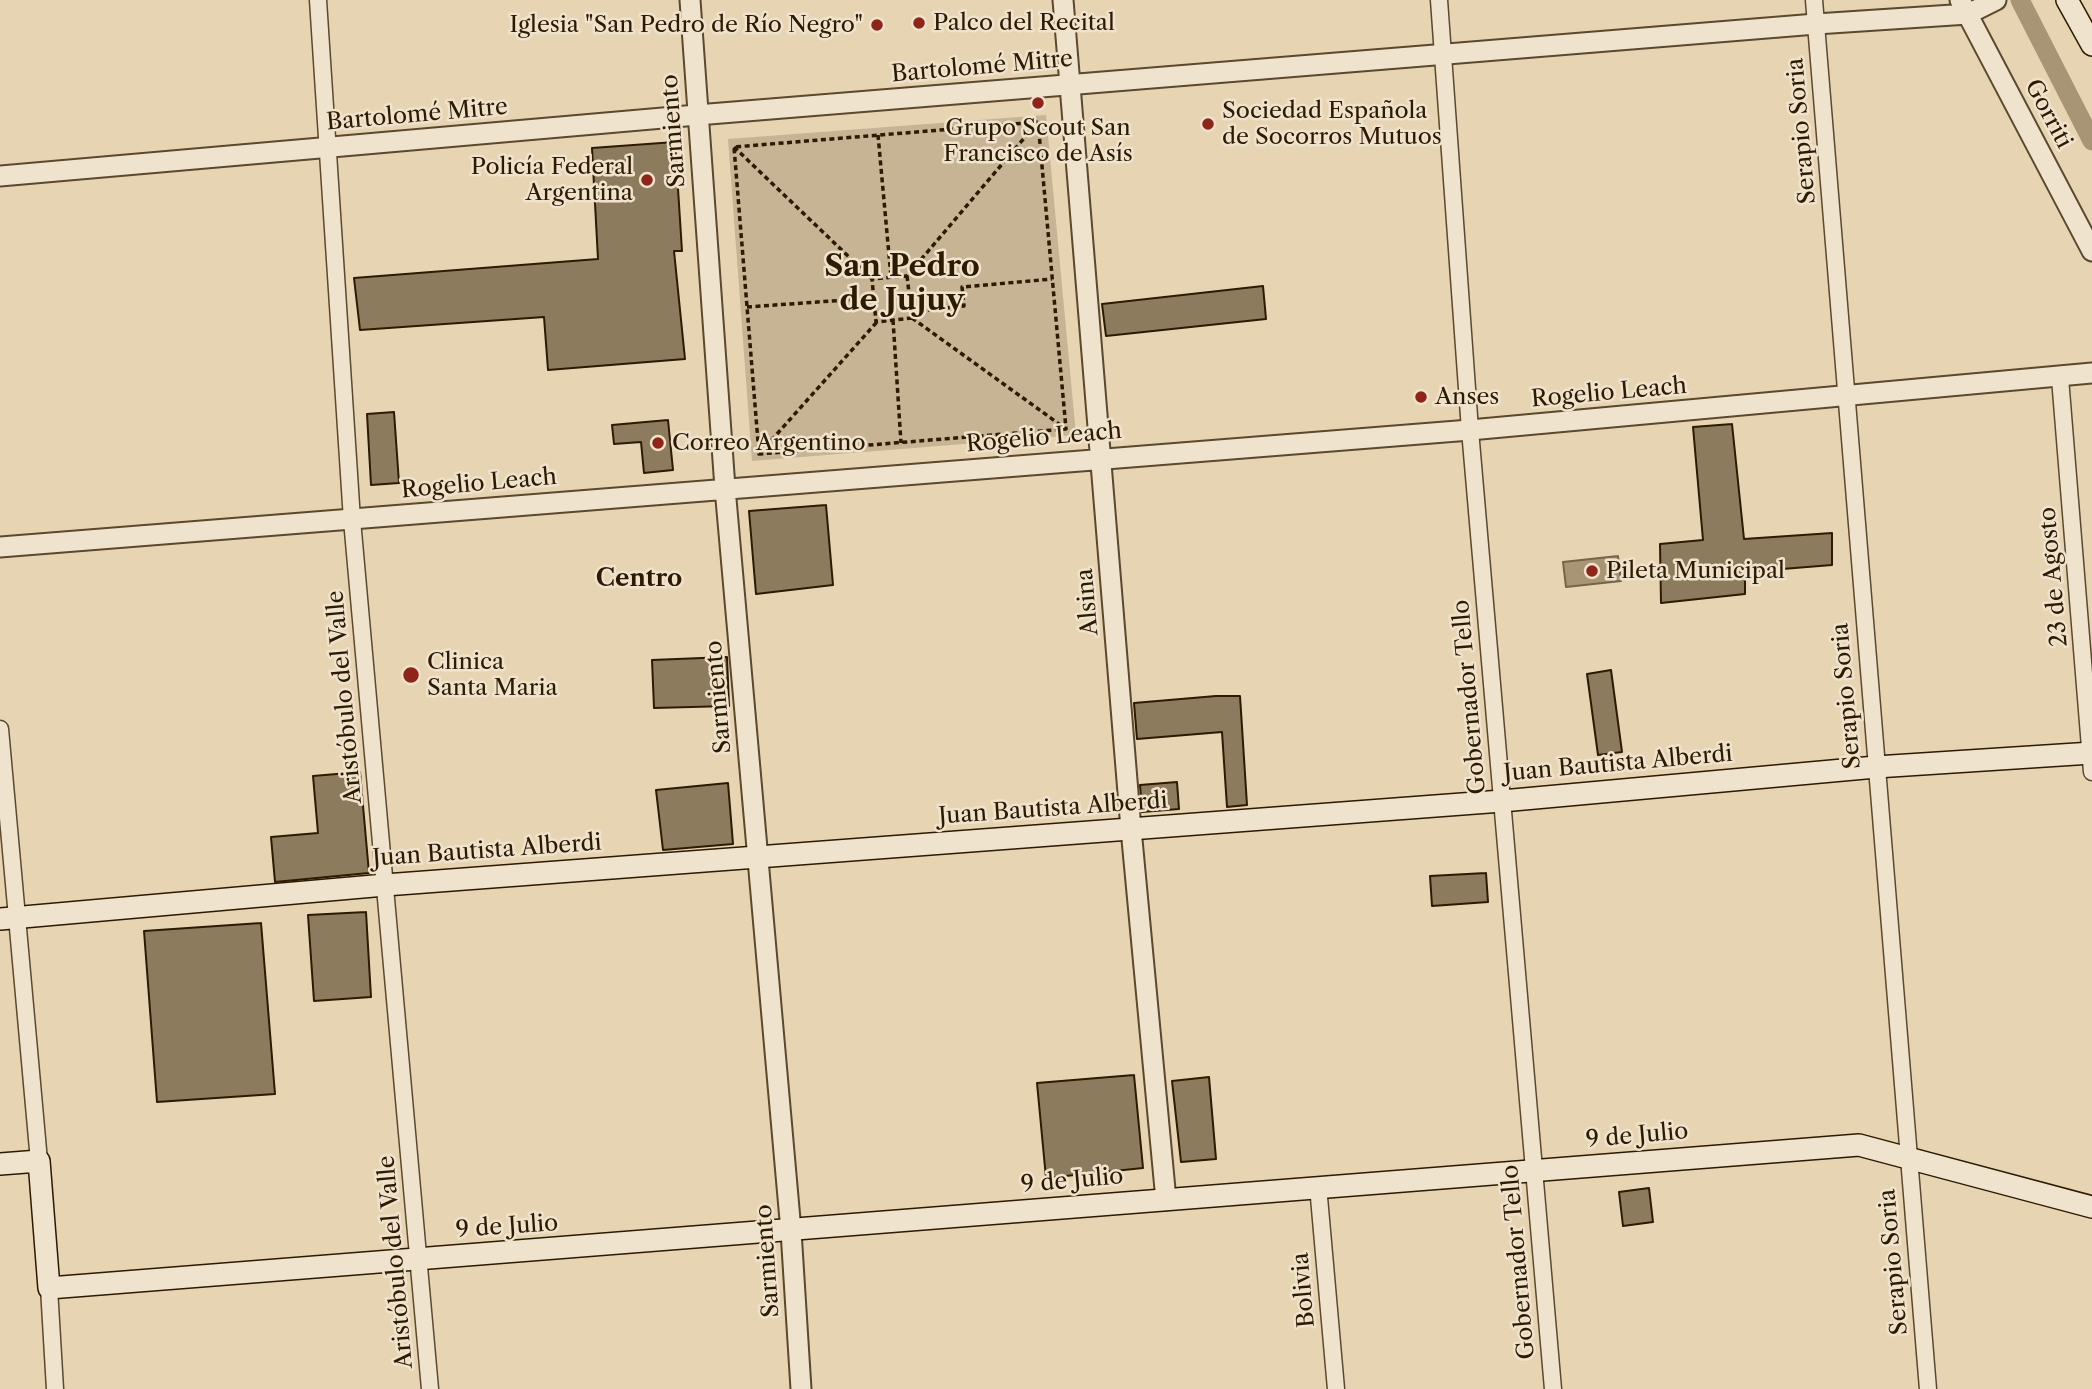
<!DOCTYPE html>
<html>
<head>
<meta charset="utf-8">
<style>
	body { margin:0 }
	canvas { display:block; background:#e6d4b2 }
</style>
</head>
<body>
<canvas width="2092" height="1389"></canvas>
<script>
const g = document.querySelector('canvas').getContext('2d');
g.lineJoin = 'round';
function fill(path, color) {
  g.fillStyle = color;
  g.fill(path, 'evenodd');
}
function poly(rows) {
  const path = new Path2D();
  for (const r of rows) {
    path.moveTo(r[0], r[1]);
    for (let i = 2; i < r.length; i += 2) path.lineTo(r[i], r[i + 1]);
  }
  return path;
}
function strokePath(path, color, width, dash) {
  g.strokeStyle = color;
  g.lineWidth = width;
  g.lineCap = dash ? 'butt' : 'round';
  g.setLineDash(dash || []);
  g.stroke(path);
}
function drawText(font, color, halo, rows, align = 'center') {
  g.font = font + ' "Libre Caslon Text",serif';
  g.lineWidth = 5;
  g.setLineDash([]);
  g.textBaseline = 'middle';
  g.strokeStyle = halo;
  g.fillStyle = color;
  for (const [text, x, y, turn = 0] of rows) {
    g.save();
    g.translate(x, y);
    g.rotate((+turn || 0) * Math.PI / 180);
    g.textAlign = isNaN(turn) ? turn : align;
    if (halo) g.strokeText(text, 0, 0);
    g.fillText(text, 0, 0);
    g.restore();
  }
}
fill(poly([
	[1046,115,1076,435,752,461,728,139]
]), '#c7b494');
const water = poly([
	[1618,556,1621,581,1566,587,1563,562,1618,556]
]);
fill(water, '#a79576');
strokePath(water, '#766447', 2);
strokePath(poly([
	[2020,0,2092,141]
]), '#a79576', 19);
const building = poly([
	[675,142,682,251,674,251,685,359,548,370,544,317,360,330,354,278,598,259,592,148,675,142],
	[1263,286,1266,319,1106,336,1102,304,1263,286],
	[394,412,399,483,371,485,367,414,394,412],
	[668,420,673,470,644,473,641,442,614,444,612,425,668,420],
	[1732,424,1744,539,1832,533,1832,565,1745,572,1745,594,1661,603,1660,544,1703,540,1693,427,1732,424],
	[826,505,833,585,756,594,749,511,826,505],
	[727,657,729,706,654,708,652,660,727,657],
	[1611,670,1622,752,1598,755,1587,674,1611,670],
	[1216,696,1240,696,1247,805,1227,807,1222,732,1137,739,1134,703,1216,696],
	[360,772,369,873,275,882,271,837,318,833,313,776,360,772],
	[1177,782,1179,809,1142,812,1140,785,1177,782],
	[728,783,733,844,663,850,656,790,728,783],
	[1486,873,1488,902,1432,906,1430,876,1486,873],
	[366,912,371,997,314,1001,308,915,366,912],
	[261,923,275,1094,157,1102,144,931,261,923],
	[1134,1075,1143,1168,1046,1178,1037,1083,1134,1075],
	[1209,1077,1216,1159,1181,1162,1172,1081,1209,1077],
	[1649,1188,1653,1222,1623,1226,1619,1192,1649,1188]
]);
fill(building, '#8d7b5d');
strokePath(building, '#2d1a01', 2);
const minor = poly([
	[318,0,352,520,430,1389],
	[1439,0,1470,430,1553,1389],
	[1814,0,1928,1389],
	[2060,378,2092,772],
	[0,729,39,1161],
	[1318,1186,1336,1389],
	[49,1288,55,1389]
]);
const tertiary = poly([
	[690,0,725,488,791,1231,801,1389],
	[1063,0,1131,829,1166,1200],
	[1960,0,2092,251],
	[0,176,697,115,1816,24,1968,14,1996,0],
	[0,547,1470,430,2092,373]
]);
const secondary = poly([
	[2067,0,2092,45],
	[0,919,385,885,1502,801,1876,767,2092,753],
	[0,1164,39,1161,49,1288,1859,1145,2092,1207]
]);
strokePath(minor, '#5b482d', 19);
strokePath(tertiary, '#5b482d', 23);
strokePath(secondary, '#2d1a01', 24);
strokePath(poly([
	[1038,122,1066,429,759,454,734,147,1038,122],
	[878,135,891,277],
	[734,147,872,279],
	[907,276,912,318,876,322,872,279,907,276,1037,123],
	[747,307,874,298],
	[911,312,964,306,962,287,1052,279],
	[912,318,1066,429],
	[893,320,901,443],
	[760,453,876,323]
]), '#2d1a01', 3.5, [5, 3.5]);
strokePath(minor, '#efe3cd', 16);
strokePath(tertiary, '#efe3cd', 19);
strokePath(secondary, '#efe3cd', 21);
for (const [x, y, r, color] of [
	[919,23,7,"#8f2418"],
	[877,25,7,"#8f2418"],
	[1038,103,7,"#8f2418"],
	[1208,124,7,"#8f2418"],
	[647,180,7,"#8f2418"],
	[1421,397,7,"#8f2418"],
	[658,443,7,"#8f2418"],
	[1592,571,7,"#8f2418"],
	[411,675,9,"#8f2418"]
]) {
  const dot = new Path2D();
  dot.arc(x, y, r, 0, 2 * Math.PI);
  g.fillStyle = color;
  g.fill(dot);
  strokePath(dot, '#efe3cd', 2.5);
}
drawText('23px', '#2d1a01', '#efe3cd', [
	["Palco del Recital",933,23],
	["Iglesia \"San Pedro de Río Negro\"",863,25,"right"],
	["Sociedad Española",1222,111],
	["de Socorros Mutuos",1222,137],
	["Grupo Scout San",1038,128,"center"],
	["Francisco de Asís",1038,154,"center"],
	["Policía Federal",633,167,"right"],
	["Argentina",633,193,"right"],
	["Anses",1435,397],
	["Correo Argentino",672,443],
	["Pileta Municipal",1606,571],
	["Clinica",427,662],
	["Santa Maria",427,688]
], 'left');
drawText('23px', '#2d1a01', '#efe3cd', [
	["Bartolomé Mitre",982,67,-5],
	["Gorriti",2048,114,62],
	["Bartolomé Mitre",417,115,-5],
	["Sarmiento",674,131,-94],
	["Serapio Soria",1802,131,-95],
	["Rogelio Leach",1609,393,-5],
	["Rogelio Leach",1044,438,-5],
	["Rogelio Leach",479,484,-5],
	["23 de Agosto",2054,577,-95],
	["Alsina",1088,602,-95],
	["Serapio Soria",1847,696,-95],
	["Aristóbulo del Valle",345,697,-95],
	["Sarmiento",719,697,-95],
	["Gobernador Tello",1470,697,-95],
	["Juan Bautista Alberdi",1618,764,-5],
	["Juan Bautista Alberdi",1053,809,-4],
	["Juan Bautista Alberdi",487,851,-4],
	["9 de Julio",1637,1136,-5],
	["9 de Julio",1072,1181,-5],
	["9 de Julio",507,1227,-4],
	["Sarmiento",768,1261,-94],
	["Aristóbulo del Valle",396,1262,-95],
	["Gobernador Tello",1519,1262,-95],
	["Serapio Soria",1894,1262,-95],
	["Bolivia",1304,1290,-95]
]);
drawText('bold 24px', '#2d1a01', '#efe3cd', [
	["Centro",639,579]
]);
drawText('bold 30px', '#2d1a01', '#efe3cd', [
	["San Pedro",902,267],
	["de Jujuy",902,301]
]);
</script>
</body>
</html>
